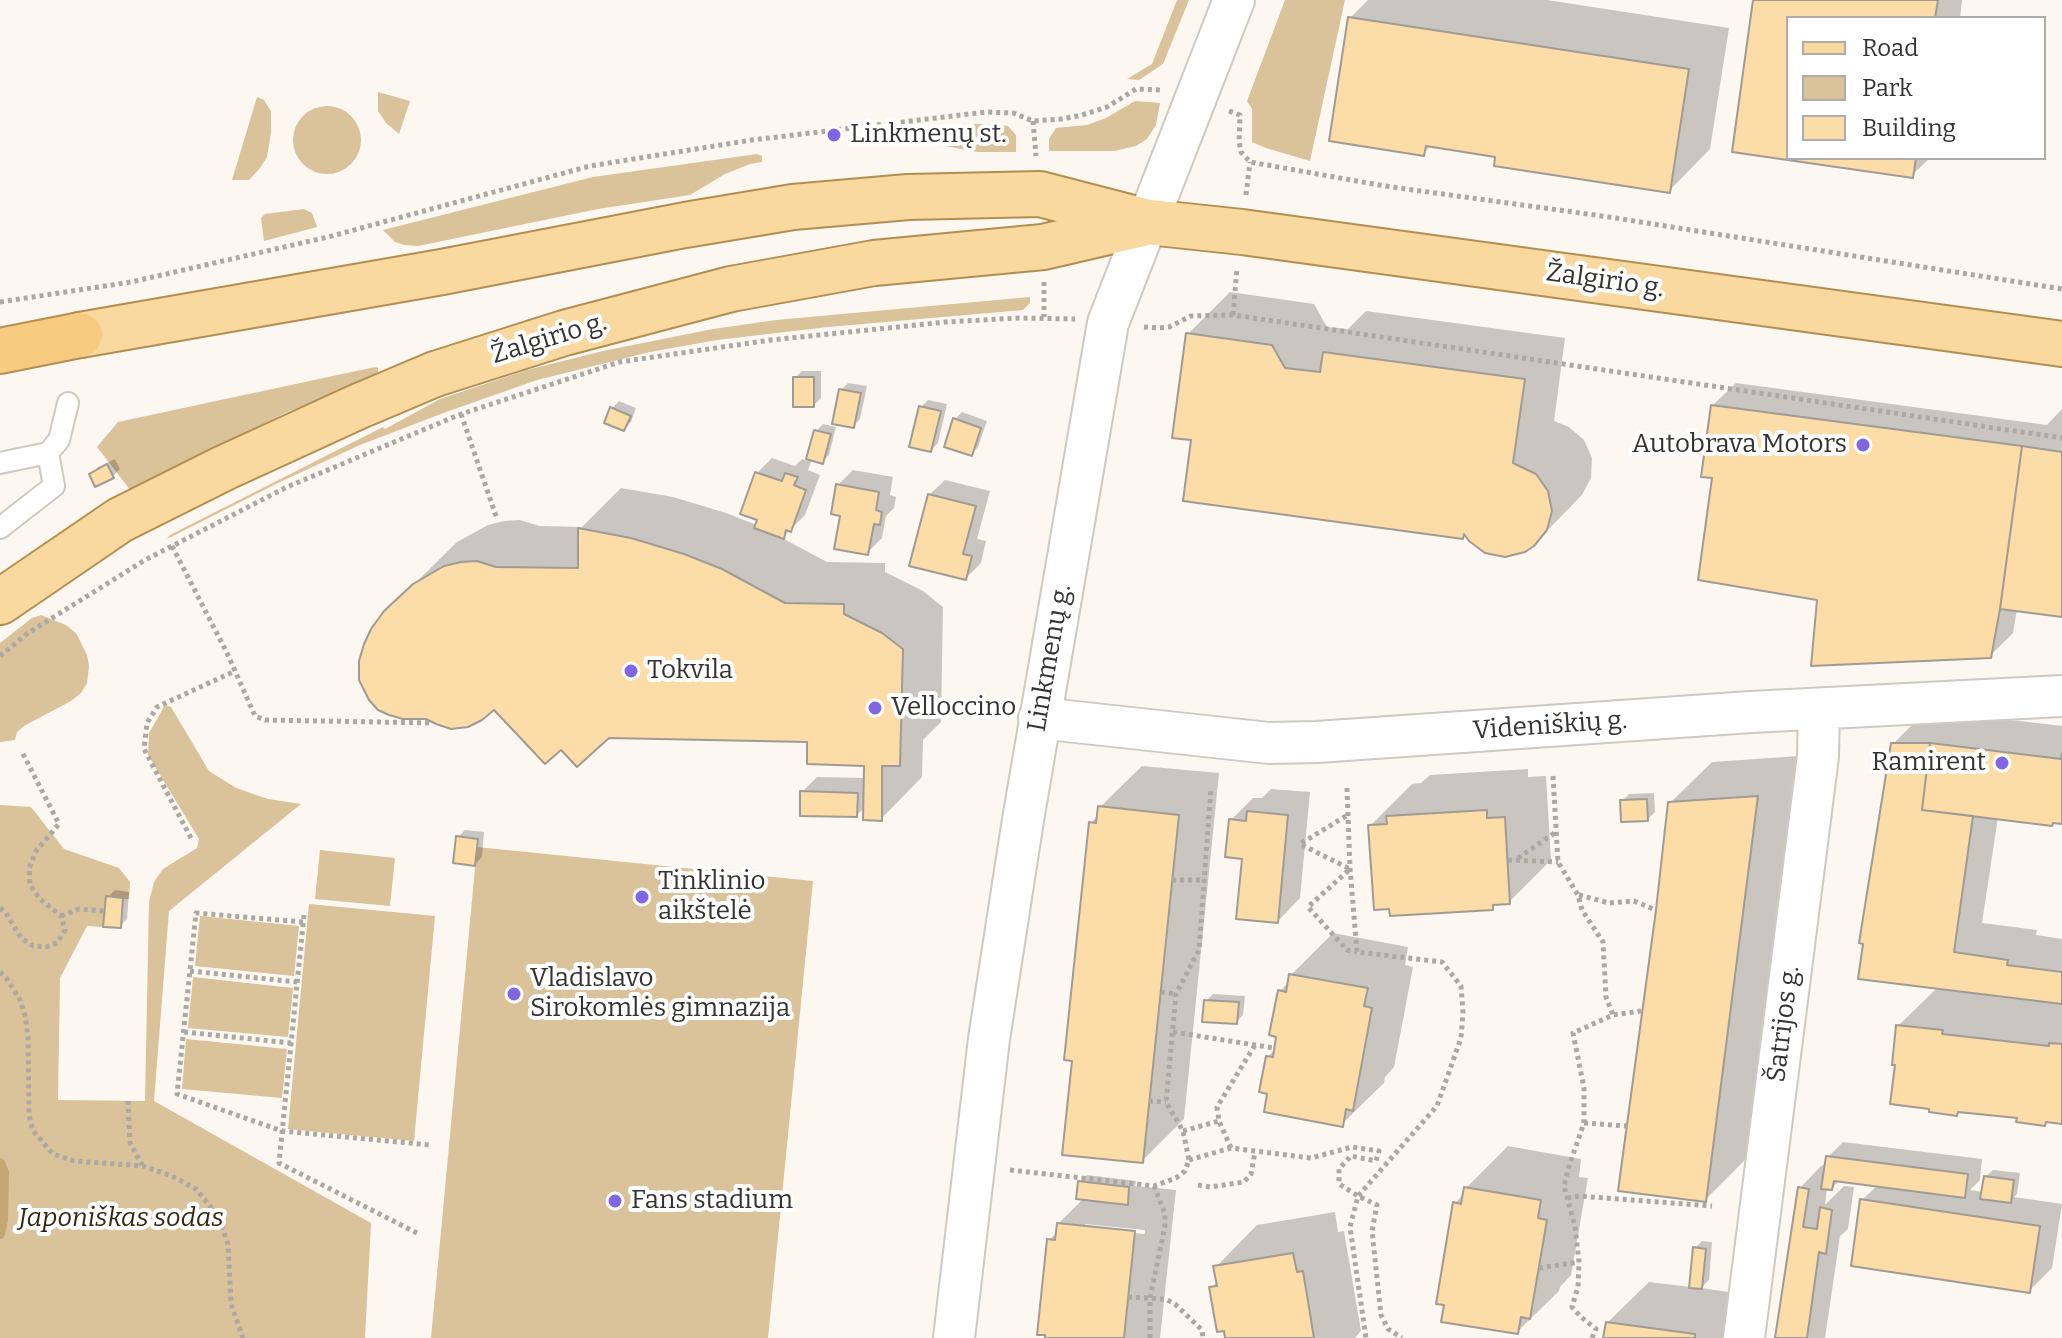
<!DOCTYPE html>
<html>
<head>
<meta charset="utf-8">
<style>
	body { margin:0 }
	#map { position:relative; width:2062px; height:1338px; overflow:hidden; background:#fcf7f0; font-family:Bitter,serif }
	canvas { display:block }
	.legend { position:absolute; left:1786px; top:16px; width:260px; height:144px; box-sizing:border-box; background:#fff; border:2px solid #aeadad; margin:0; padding:10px 14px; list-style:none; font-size:24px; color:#353331 }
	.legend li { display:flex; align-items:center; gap:16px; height:40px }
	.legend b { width:40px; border:2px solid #aeadad }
</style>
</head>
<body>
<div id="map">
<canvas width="2062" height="1338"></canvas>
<ul class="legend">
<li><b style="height:10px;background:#f9d9a0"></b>Road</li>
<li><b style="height:22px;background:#dac29a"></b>Park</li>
<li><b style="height:22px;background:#fcdca7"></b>Building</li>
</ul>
</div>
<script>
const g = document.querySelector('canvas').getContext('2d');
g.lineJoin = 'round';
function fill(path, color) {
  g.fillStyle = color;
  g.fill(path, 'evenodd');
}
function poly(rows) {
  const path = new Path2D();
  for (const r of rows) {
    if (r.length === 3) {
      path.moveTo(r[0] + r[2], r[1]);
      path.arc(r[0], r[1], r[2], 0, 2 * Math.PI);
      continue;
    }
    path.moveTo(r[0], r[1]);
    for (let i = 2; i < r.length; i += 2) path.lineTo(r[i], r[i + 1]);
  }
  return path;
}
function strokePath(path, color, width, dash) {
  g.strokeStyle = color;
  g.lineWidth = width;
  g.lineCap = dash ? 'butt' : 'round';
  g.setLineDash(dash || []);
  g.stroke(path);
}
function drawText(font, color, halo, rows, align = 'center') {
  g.font = font + ' Bitter,serif';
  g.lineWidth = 8;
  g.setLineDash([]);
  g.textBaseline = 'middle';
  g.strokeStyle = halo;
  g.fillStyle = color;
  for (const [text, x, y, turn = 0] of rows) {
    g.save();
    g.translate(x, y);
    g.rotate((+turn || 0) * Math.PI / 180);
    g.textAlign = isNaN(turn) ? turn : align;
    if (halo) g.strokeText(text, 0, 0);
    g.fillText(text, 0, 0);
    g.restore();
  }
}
fill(poly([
	[1177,0,1189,0,1163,64,1139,80,1127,79,1152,64],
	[1285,0,1345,0,1310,161,1266,148,1252,142,1252,109,1247,101],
	[378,92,410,101,399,134,386,123,378,111],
	[257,97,264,100,271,111,271,133,267,157,260,168,249,180,232,180],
	[1135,101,1160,103,1156,125,1147,139,1136,146,1114,151,1049,151,1049,139,1056,128,1087,125,1106,118],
	[327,140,34],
	[965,124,997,124,1008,126,1016,135,1016,152,977,152,939,145,902,144,901,139,907,131],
	[757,154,762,156,762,162,750,164,725,174,690,195,598,209,418,246,404,245,395,242,383,230,593,177],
	[304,209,312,213,317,227,264,241,261,218,265,214],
	[1030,297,1030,303,1023,310,828,327,717,340,650,352,537,380,446,412,360,445,278,483,167,539,170,535,383,427,385,429,440,399,527,370,603,351,713,329,776,320],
	[375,367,378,368,378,375,285,413,131,491,97,447,118,422],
	[41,615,66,625,76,633,87,655,89,666,87,683,81,693,71,701,24,726,17,732,15,740,0,742,0,643,32,618],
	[165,705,171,707,209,771,236,788,268,799,301,804,169,911,154,1101,371,1223,365,1338,0,1338,0,805,31,807,64,849,119,868,130,882,129,899,123,899,121,928,87,926,60,978,58,1100,145,1101,149,902,154,882,163,869,197,848,199,839,148,755,149,733],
	[477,847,813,881,768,1338,431,1338],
	[320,850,395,858,390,906,315,899],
	[309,904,435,916,414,1141,288,1129],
	[200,916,299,926,294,976,195,966],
	[193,977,293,988,288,1037,188,1028],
	[186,1039,287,1049,282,1098,182,1089]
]), '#dac29a');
fill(poly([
	[1368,0,1547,0,1729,28,1710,149,1669,191,1497,156,1432,145,1423,153,1350,18],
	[1755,0,1962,0,1960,18,1788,18,1788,158,1930,158,1912,175,1734,151],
	[1230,292,1314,304,1327,327,1348,329,1366,311,1565,338,1554,421,1569,427,1584,440,1592,458,1591,478,1582,495,1533,545,1466,533,1463,536,1194,439,1188,334],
	[802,371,821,371,821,398,814,405,795,378],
	[848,383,867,386,860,419,853,426,841,390],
	[1736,383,2047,425,2062,409,2062,615,2017,609,2013,633,1990,656,1820,599,1715,476,1713,405],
	[928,400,947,404,938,443,931,450,921,407],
	[619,401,636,408,631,422,624,429,606,422,612,408],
	[962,412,987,421,978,447,971,454,955,419],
	[823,424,836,427,829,455,822,462,812,459,808,470,820,475,805,515,782,538,827,562,885,563,885,572,923,591,943,607,941,722,923,740,922,777,881,819,866,806,857,815,802,792,817,777,866,778,866,764,809,740,609,736,561,747,494,707,386,612,457,542,488,525,504,521,520,520,539,526,582,527,621,488,673,497,726,513,757,525,759,519,743,513,757,473,772,458,795,466,802,459,808,461,816,431],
	[115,459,120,469,113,476,96,484,91,474,98,467],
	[853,470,893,477,890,495,896,497,894,508,886,516,882,538,867,553,842,514,838,485],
	[945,480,990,491,977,539,986,541,981,563,966,578,929,495],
	[1923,714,1961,714,2062,726,2062,822,1998,817,1982,923,2037,930,2036,935,2062,939,2062,1122,1898,1026,1938,987,1893,744],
	[1799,756,1747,1158,1705,1200,1670,803,1712,762],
	[1142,766,1219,773,1184,1119,1142,1161,1074,1060,1091,823,1099,814,1100,807],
	[1528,769,1528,777,1546,776,1551,860,1509,902,1498,902,1492,908,1370,826,1412,784,1421,783,1430,775],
	[1271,789,1310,792,1300,898,1278,921,1244,857,1231,820,1253,798,1262,798],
	[1654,793,1655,812,1648,819,1622,801,1629,794],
	[465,830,484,832,482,857,475,864,458,837],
	[115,890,129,892,127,919,120,926,108,897],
	[1333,933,1408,947,1405,965,1413,967,1394,1067,1385,1077,1384,1083,1342,1124,1270,1092,1268,1057,1276,1048,1280,991,1290,981,1291,975],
	[1213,994,1245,996,1243,1015,1236,1022,1206,1001],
	[1843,1142,1982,1159,1980,1180,1970,1190,1983,1192,1985,1177,1993,1170,2020,1173,2017,1194,2014,1197,2062,1204,2052,1268,2030,1290,1862,1200,1878,1185,1840,1180,1832,1188,1827,1188,1825,1205,1844,1186,1854,1187,1848,1229,1840,1236,1825,1338,1777,1338,1800,1188,1822,1165,1826,1166,1828,1157],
	[1508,1146,1581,1159,1579,1177,1588,1178,1571,1275,1560,1287,1559,1291,1517,1332,1455,1203,1465,1193,1466,1188],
	[1087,1175,1136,1181,1135,1186,1176,1190,1160,1338,1047,1338,1049,1240,1058,1231,1058,1224,1084,1198,1080,1182],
	[1085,1224,1145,1230,1145,1234,1085,1228],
	[1335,1212,1338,1232,1344,1231,1361,1331,1355,1338,1227,1338,1211,1288,1218,1281,1216,1267,1257,1225],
	[1702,1241,1712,1242,1709,1280,1701,1288,1736,1293,1730,1338,1605,1338,1607,1323,1649,1282,1691,1287,1695,1248]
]), '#0003');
strokePath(poly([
	[0,1163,4,1172,3,1220,0,1234]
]), '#c6a774', 10);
const building = poly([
	[1753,0,1938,0,1935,18,1788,18,1788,158,1916,158,1913,178,1732,152,1753,0],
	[1348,17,1689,69,1670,193,1494,166,1495,157,1426,146,1424,156,1329,141,1348,17],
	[1186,333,1272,345,1285,368,1320,372,1323,352,1525,379,1513,463,1536,474,1548,491,1552,511,1547,530,1534,546,1525,552,1505,557,1485,553,1469,541,1464,534,1463,539,1183,501,1191,440,1172,438,1186,333],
	[793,377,814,377,814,407,793,407,793,377],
	[839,389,861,393,854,428,832,424,839,389],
	[1711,405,2022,446,2000,609,1991,658,1811,666,1817,600,1698,580,1712,478,1701,477,1711,405],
	[919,406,941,411,931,452,909,447,919,406],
	[610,407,631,416,624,431,604,423,610,407],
	[953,418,981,428,972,456,944,447,953,418],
	[814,430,831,434,823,464,806,459,814,430],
	[2022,446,2062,452,2062,617,2000,609,2022,446],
	[107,464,114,478,95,487,89,474,107,464],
	[755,472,782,481,785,473,798,477,794,485,806,490,791,532,786,530,784,539,754,528,757,520,740,514,755,472],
	[836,484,879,492,876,510,882,512,880,525,874,524,868,555,834,549,840,516,831,514,836,484],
	[928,494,976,506,963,554,972,556,966,580,909,566,928,494],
	[578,528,631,538,684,554,722,569,785,603,844,604,844,614,882,633,903,649,900,766,882,766,882,821,863,820,864,766,807,764,807,742,609,738,577,767,561,750,545,764,494,710,482,720,468,727,451,729,436,724,426,719,403,719,389,715,378,710,369,700,359,680,359,661,364,644,371,629,384,611,413,584,444,566,461,562,477,561,496,567,578,568,578,528],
	[1891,743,1930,743,1922,810,1973,816,1954,952,2008,960,2007,965,2062,972,2062,1004,1858,979,1863,944,1859,943,1891,743],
	[1930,743,2061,759,2062,753,2062,824,2053,823,2052,826,1922,810,1930,743],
	[800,791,858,793,857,817,800,816,800,791],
	[1758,796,1706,1202,1618,1191,1656,910,1668,802,1758,796],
	[1647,799,1648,821,1621,822,1620,800,1647,799],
	[1098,806,1179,815,1143,1163,1062,1155,1072,1061,1064,1060,1089,822,1096,823,1098,806],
	[1487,810,1487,818,1505,817,1510,904,1493,905,1493,910,1390,916,1389,909,1374,910,1368,825,1387,824,1386,816,1487,810],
	[1247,811,1288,815,1278,923,1236,919,1242,859,1225,857,1229,819,1246,821,1247,811],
	[456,836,478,839,475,866,453,863,456,836],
	[106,896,123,898,121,928,103,927,106,896],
	[1289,974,1368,988,1364,1006,1372,1008,1353,1111,1346,1109,1343,1127,1264,1112,1267,1094,1259,1092,1266,1056,1273,1057,1276,1037,1269,1035,1278,990,1286,992,1289,974],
	[1204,1000,1239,1002,1237,1024,1202,1022,1204,1000],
	[1896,1025,1943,1030,1942,1034,2049,1046,2049,1043,2062,1044,2062,1124,2046,1122,2045,1126,2016,1122,2017,1118,1958,1112,1957,1116,1929,1112,1929,1109,1890,1104,1895,1065,1892,1065,1896,1025],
	[1826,1156,1968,1174,1965,1198,1834,1181,1832,1190,1821,1189,1826,1156],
	[1984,1176,2014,1180,2011,1203,1980,1199,1984,1176],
	[1078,1181,1129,1187,1128,1205,1076,1199,1078,1181],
	[1464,1187,1541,1200,1538,1218,1547,1220,1530,1319,1521,1317,1518,1334,1441,1322,1444,1305,1436,1304,1453,1202,1461,1204,1464,1187],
	[1798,1187,1809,1189,1803,1227,1817,1229,1820,1207,1832,1210,1826,1254,1819,1252,1807,1338,1775,1338,1798,1187],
	[1860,1199,2040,1226,2030,1293,1851,1266,1860,1199],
	[1057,1223,1135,1231,1124,1338,1045,1338,1045,1335,1037,1335,1047,1239,1055,1240,1057,1223],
	[1693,1247,1706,1249,1702,1289,1689,1288,1693,1247],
	[1293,1253,1297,1272,1303,1271,1314,1338,1225,1338,1224,1331,1217,1332,1209,1287,1217,1286,1213,1266,1293,1253],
	[1606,1322,1695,1334,1695,1338,1603,1338,1606,1322]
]);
fill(building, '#fcdca7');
strokePath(building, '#a09b94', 2);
const service = poly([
	[0,463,48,453,59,440,68,403],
	[0,528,54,486,48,453]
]);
const minor = poly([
	[1039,718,1269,743,1317,742,1751,712,2062,696],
	[954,1338,989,1039,1023,820,1108,323,1234,0],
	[1744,1338,1818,756,1819,709]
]);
const primary = poly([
	[80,335,442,272,685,225,793,207,908,197,1040,194,1148,222,1242,232,2062,344],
	[0,602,120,520,224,468,357,407,435,374,564,333,731,289,874,263,1043,247,1142,224]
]);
const trunk = poly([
	[0,351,80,335]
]);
strokePath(service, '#cecac3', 24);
strokePath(minor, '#cecac3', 44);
strokePath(primary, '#b28e50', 48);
strokePath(trunk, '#b28e50', 48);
strokePath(poly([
	[1229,111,1240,115,1239,142,1241,152,1250,162,1385,186,1609,217,2062,289],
	[1033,121,1036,156],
	[1246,195,1250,162],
	[1044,282,1044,317],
	[0,302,131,282,328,237,590,166,752,140,986,112,1013,113,1033,121,1061,119,1082,115,1107,107,1136,89,1162,90],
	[1233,315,1237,268],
	[1144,327,1158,328,1169,327,1191,316,1233,315,2062,438],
	[461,414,497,519],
	[172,546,227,653,255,716,265,720,433,723],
	[0,656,28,633,145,560,287,487,461,414,619,362,771,340,946,322,1019,318,1075,319],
	[1553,776,1558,862,1578,895,1582,910,1603,942,1606,997,1613,1015],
	[1347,788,1350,869,1357,952,1442,962,1461,986,1463,1013,1461,1038,1437,1106,1358,1196,1350,1227,1366,1338],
	[1346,816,1300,844,1350,869,1308,907,1347,950,1357,952],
	[191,838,144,749,147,723,157,707,235,671],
	[1518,858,1556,832],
	[1508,860,1558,862],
	[1172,880,1205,880],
	[1579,895,1609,903,1634,901,1656,910],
	[0,908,6,913,21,938,33,946,46,947,57,943,65,930,61,916,40,899,30,885,29,868,36,851,59,824,22,752],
	[304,915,279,1163,419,1234],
	[61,916,79,909,104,911],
	[303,922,196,913,177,1094,282,1131,430,1145],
	[190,971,297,982],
	[0,972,7,979,19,998,25,1015,28,1037,29,1115,33,1131,53,1154,74,1161,143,1166,172,1176,196,1189,218,1216,228,1244,231,1304,243,1338],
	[1161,992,1176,994],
	[184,1032,291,1043],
	[1173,1032,1274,1048],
	[128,1101,130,1143,142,1165],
	[1149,1101,1166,1102],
	[1584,1123,1627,1126],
	[1183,1131,1219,1121],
	[1231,1148,1219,1121,1217,1107,1255,1045],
	[1189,1160,1231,1148,1311,1158,1352,1147,1379,1151,1376,1161,1351,1156,1339,1169,1339,1184,1358,1196,1377,1205,1372,1231,1381,1315,1388,1329,1402,1338],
	[1010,1170,1154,1186,1176,1178,1185,1171,1189,1160,1183,1131,1166,1102,1176,994,1199,950,1211,788],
	[1198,1185,1210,1187,1244,1182,1251,1174,1255,1152],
	[1567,1198,1579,1196,1712,1206],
	[1539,1268,1579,1262],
	[1128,1297,1165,1299,1175,1304,1202,1330,1203,1338],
	[1150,1338,1150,1298,1165,1226,1165,1214,1154,1186],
	[1592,1338,1596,1329,1581,1317,1572,1307,1578,1287,1579,1262,1575,1226,1564,1186,1568,1169,1584,1123,1584,1088,1573,1033,1613,1015,1641,1011]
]), '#aca8a3', 5, [4, 4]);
strokePath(service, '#fff', 20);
strokePath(minor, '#fff', 40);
strokePath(primary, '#f9d9a0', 44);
strokePath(trunk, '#f7cc80', 44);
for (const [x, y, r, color] of [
	[834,135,8,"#8066e1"],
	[1863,445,8,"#8066e1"],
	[631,671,8,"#8066e1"],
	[875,708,8,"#8066e1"],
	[2002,763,8,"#8066e1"],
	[642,897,8,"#8066e1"],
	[514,994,8,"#8066e1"],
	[615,1201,8,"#8066e1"]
]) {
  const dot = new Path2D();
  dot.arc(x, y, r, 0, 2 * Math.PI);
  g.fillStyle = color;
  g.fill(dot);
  strokePath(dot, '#fff', 3);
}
drawText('26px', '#353331', '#fff', [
	["Linkmenų st.",850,135],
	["Autobrava Motors",1847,445,"right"],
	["Tokvila",647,671],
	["Velloccino",891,708],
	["Ramirent",1986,763,"right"],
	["Tinklinio",658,882],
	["aikštelė",658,912],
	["Vladislavo",530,979],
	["Sirokomlės gimnazija",530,1009],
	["Fans stadium",631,1201]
], 'left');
drawText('26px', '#353331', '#fff', [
	["Žalgirio g.",1605,281,8],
	["Žalgirio g.",549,339,-17],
	["Linkmenų g.",1050,658,-80],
	["Videniškių g.",1550,726,-4],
	["Šatrijos g.",1784,1024,-83]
]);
drawText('italic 26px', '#362810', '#fff', [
	["Japoniškas sodas",121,1219]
]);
</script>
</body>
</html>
